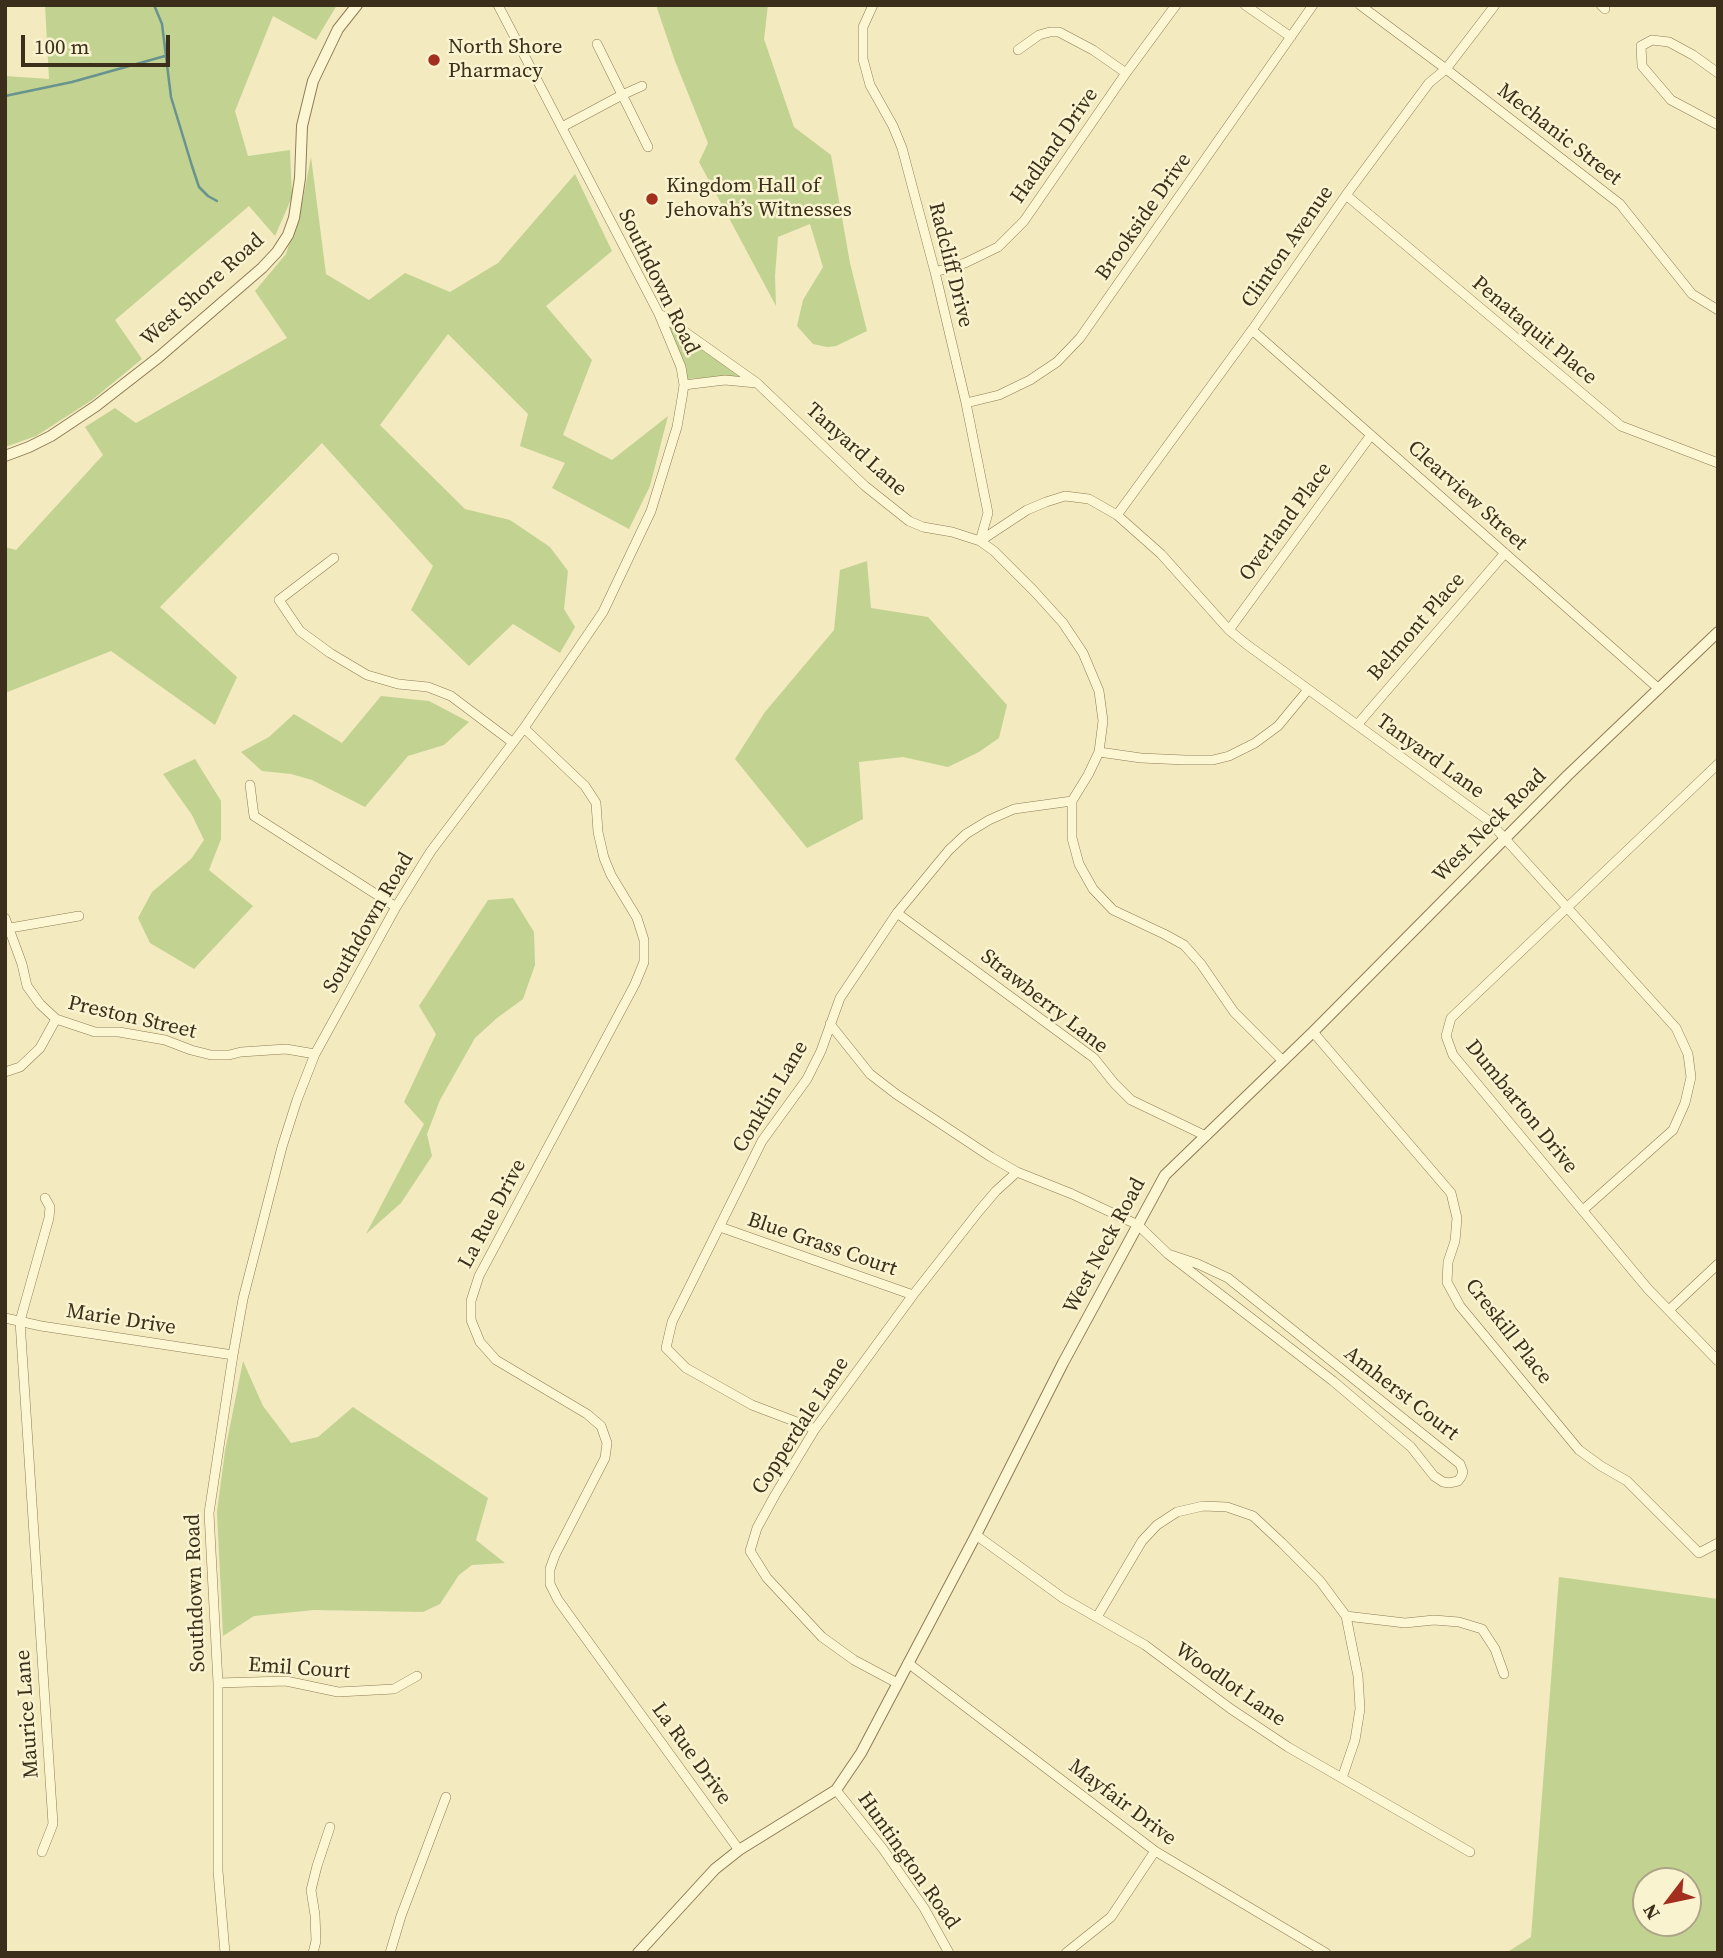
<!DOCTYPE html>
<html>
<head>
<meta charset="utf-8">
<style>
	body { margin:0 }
	#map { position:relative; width:1723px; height:1958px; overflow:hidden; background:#f3eabf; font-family:"Source Serif 4",serif }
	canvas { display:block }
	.frame { position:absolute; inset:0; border:7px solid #3b2f1b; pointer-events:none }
	.north { position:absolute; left:1632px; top:1867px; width:70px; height:70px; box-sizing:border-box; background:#f9f3cf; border:2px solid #ada587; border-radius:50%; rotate:238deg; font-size:19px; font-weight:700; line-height:28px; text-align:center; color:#3b2f1b }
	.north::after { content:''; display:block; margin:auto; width:24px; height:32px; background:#a32f1e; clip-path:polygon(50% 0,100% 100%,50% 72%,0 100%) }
	.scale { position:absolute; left:21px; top:35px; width:149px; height:32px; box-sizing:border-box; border:4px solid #3b2f1b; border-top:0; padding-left:9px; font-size:21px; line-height:24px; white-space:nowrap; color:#3b2f1b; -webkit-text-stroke:5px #f9f3cf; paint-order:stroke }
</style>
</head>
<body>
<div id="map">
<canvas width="1723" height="1958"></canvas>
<div class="frame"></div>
<div class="north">N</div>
<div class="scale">100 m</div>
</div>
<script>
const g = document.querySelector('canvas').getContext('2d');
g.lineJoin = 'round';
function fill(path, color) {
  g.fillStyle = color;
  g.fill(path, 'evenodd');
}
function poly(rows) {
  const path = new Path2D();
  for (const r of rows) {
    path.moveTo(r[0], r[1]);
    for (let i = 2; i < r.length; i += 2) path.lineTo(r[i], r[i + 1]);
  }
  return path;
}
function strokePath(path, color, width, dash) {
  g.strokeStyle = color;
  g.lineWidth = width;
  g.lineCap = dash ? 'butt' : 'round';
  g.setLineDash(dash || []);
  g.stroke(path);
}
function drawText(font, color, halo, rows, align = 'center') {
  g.font = font + ' "Source Serif 4",serif';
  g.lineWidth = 5;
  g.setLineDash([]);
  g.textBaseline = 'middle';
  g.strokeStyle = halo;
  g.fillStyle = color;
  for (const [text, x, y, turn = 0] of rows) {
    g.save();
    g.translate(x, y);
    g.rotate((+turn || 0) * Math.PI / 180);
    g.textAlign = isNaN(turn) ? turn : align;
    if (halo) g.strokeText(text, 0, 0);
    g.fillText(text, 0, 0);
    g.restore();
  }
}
fill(poly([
	[45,5,337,5,316,40,273,16,235,111,248,156,290,150,292,197,275,236,249,206,115,320,142,359,92,400,36,436,5,447,5,76,49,79],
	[656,5,768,5,764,39,794,127,831,155,850,263,867,331,836,346,827,347,813,344,797,326,803,300,823,267,810,224,778,237,775,276,776,306,699,162,708,143,675,61],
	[311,157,326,274,369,300,405,273,450,292,498,263,575,174,612,251,546,306,592,360,563,435,612,460,668,416,650,486,629,529,552,488,565,463,520,446,528,414,448,334,380,425,465,509,510,520,550,547,568,571,564,609,575,627,560,653,513,624,469,666,411,610,433,566,322,443,160,607,237,677,215,725,111,651,5,693,5,547,16,550,103,455,85,427,115,408,136,423,287,338,255,291,286,254,303,199],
	[667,322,747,378,732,376,687,379,676,343],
	[867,561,871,608,928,617,1007,705,999,738,979,752,948,767,903,757,859,762,863,819,807,848,735,759,765,712,834,630,840,570],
	[381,696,429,701,469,722,444,745,408,756,365,807,312,780,291,774,262,771,241,752,269,737,294,714,342,743],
	[195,759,221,801,221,839,209,870,253,906,194,969,150,943,138,918,152,892,191,859,204,840,192,815,163,774],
	[513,898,534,932,535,965,523,999,497,1018,475,1038,440,1100,427,1134,432,1156,401,1203,366,1234,424,1124,404,1102,436,1034,419,1006,488,900],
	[243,1361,263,1406,291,1443,318,1437,353,1407,488,1498,476,1540,505,1563,472,1565,459,1575,440,1604,423,1612,314,1610,254,1616,223,1636,217,1512,225,1451],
	[1559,1577,1718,1599,1718,1953,1506,1953,1531,1937],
	[1646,1881,1688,1881,1688,1923,1646,1923]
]), '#c2d291');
strokePath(poly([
	[154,5,162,24,171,97,192,166,199,187,208,196,217,201],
	[5,96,72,82,165,56]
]), '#68938e', 2.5);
const minor = poly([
	[873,5,863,27,863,59,870,85,893,126,902,148,935,272,966,403,988,513,980,541],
	[1245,5,1291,37],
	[1360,5,1446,69,1620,204,1692,294,1718,310],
	[1601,5,1605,9],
	[597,44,648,147],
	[1018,50,1039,35,1050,32,1059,32,1093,50,1126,73],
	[1718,73,1693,55,1669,42,1652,40,1641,46,1642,66,1671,100,1718,125],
	[562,127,622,95,642,86],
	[1346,195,1621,426,1718,463],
	[935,272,965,263,998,247,1024,221,1126,73,1176,5],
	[661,315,757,383,865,486,909,521,923,527,952,532,980,541,994,551,1034,591,1063,623,1083,653,1099,691,1103,721,1099,752,1088,775,1072,801,1072,838,1079,864,1093,889,1113,910,1164,934,1184,945,1201,964,1234,1012,1283,1061],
	[1252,330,1659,689],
	[684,385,725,380,756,383],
	[966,403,999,395,1030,380,1057,362,1080,338,1313,5],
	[1117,515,1252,330,1346,195,1429,83,1446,69,1495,5],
	[980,541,1027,510,1046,502,1065,496,1089,499,1117,515,1161,554,1229,630,1246,644,1489,821,1676,1028,1688,1054,1691,1077,1685,1103,1673,1130,1583,1210],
	[334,558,279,600,300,631,330,653,367,675,398,684,428,687,451,696,512,742],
	[1229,630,1371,435],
	[1357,725,1505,553],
	[524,728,585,786,596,803,598,832,604,858,611,875,637,918,644,940,644,962,635,984,479,1276,471,1301,471,1320,480,1342,496,1360,587,1414,601,1426,607,1443,605,1458,555,1555,550,1569,550,1584,558,1600,739,1850],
	[1099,752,1141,758,1185,760,1213,760,1229,756,1255,743,1278,726,1307,691],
	[1718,764,1451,1018,1446,1036,1453,1055,1648,1289,1718,1361],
	[250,785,254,816,396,907],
	[897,913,1094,1058,1114,1083,1131,1100,1206,1136],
	[5,918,22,964,27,986,40,1004,56,1019,95,1032,119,1032,165,1040,191,1050,211,1055,229,1055,241,1052,286,1049,315,1054],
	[10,928,79,916],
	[830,1024,870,1074,896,1094,991,1157,1017,1172,1072,1194,1138,1225,1168,1254,1333,1381,1411,1447,1434,1476,1443,1482,1449,1483,1458,1481,1461,1477,1463,1472,1460,1464,1228,1278,1198,1264,1168,1254],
	[1313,1032,1451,1193,1457,1218,1455,1241,1448,1262,1447,1282,1460,1306,1579,1450,1601,1466,1627,1481,1699,1553,1718,1543],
	[5,1072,20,1067,40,1048,56,1019],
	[720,1227,913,1295],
	[1669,1310,1718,1264],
	[5,1318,41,1326,233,1355],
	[815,1429,752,1405,686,1368,666,1348,672,1322,762,1141,807,1079,821,1051,840,998,897,913,949,850,966,834,989,820,1014,809,1072,801],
	[976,1535,1063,1598,1145,1645,1231,1709,1288,1747,1470,1852],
	[1346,1616,1405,1623,1434,1620,1459,1622,1482,1629,1495,1649,1504,1674],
	[1097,1617,1142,1541,1157,1525,1177,1512,1203,1506,1227,1507,1253,1516,1282,1543,1320,1581,1346,1616,1358,1676,1360,1709,1355,1740,1342,1778],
	[908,1663,1155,1851,1326,1953],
	[218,1683,286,1681,338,1692,394,1689,417,1676],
	[897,1683,854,1660,822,1637,767,1578,750,1551,757,1528,775,1495,815,1429,913,1295,979,1211,996,1191,1017,1172],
	[836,1790,883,1849,924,1908,949,1953],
	[42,1852,53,1824,20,1321,49,1218,50,1207,45,1198],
	[225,1953,218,1871,218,1683,209,1513,233,1355,243,1299,282,1147,297,1100,315,1054,396,907,431,851,524,728,603,612,651,511,677,427,682,398,684,385,681,367,659,314,498,5],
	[313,1953,316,1941,315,1915,311,1890,317,1866,330,1827],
	[390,1953,401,1916,446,1797],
	[1066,1953,1111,1917,1155,1851]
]);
const tertiary = poly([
	[5,456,29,447,51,436,96,406,159,357,262,268,277,252,288,235,294,218,300,178,302,126,313,81,338,29,357,5],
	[638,1953,715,1869,739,1850,836,1790,861,1753,976,1535,1063,1363,1165,1175,1313,1032,1568,775,1718,632]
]);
strokePath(minor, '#8e7b55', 10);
strokePath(tertiary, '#8e7b55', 12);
strokePath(minor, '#fcf6d3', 9);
strokePath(tertiary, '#fcf6d3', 10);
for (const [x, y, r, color] of [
	[434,60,7,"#a32f1e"],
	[652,199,7,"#a32f1e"]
]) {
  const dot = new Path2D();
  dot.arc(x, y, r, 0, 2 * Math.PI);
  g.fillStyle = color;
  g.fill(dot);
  strokePath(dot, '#f9f3cf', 2.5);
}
drawText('21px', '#3b2f1b', '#f9f3cf', [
	["North Shore",448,48],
	["Pharmacy",448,72],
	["Kingdom Hall of",666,187],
	["Jehovah’s Witnesses",666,211]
], 'left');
drawText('21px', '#3b2f1b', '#f9f3cf', [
	["Mechanic Street",1559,135,38],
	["Hadland Drive",1055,146,-55],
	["Brookside Drive",1144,217,-55],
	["Clinton Avenue",1288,247,-55],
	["Radcliff Drive",950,265,76],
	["Southdown Road",658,282,64],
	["West Shore Road",203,290,-42],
	["Penataquit Place",1534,331,40],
	["Tanyard Lane",856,450,42],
	["Clearview Street",1467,496,42],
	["Overland Place",1286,522,-54],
	["Belmont Place",1417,627,-49],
	["Tanyard Lane",1430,757,36],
	["West Neck Road",1490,826,-45],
	["Southdown Road",369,923,-60],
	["Strawberry Lane",1044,1002,38],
	["Preston Street",132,1018,13],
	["Conklin Lane",771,1097,-59],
	["Dumbarton Drive",1521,1107,51],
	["La Rue Drive",493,1214,-62],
	["Blue Grass Court",822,1245,19],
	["West Neck Road",1105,1246,-62],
	["Marie Drive",121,1320,9],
	["Creskill Place",1508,1332,52],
	["Amherst Court",1401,1394,38],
	["Copperdale Lane",801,1426,-57],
	["Southdown Road",196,1593,-92],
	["Emil Court",299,1669,4],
	["Woodlot Lane",1230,1685,35],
	["Maurice Lane",28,1714,-94],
	["La Rue Drive",691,1754,54],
	["Mayfair Drive",1122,1803,37],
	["Huntington Road",908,1861,55]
]);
</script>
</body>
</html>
